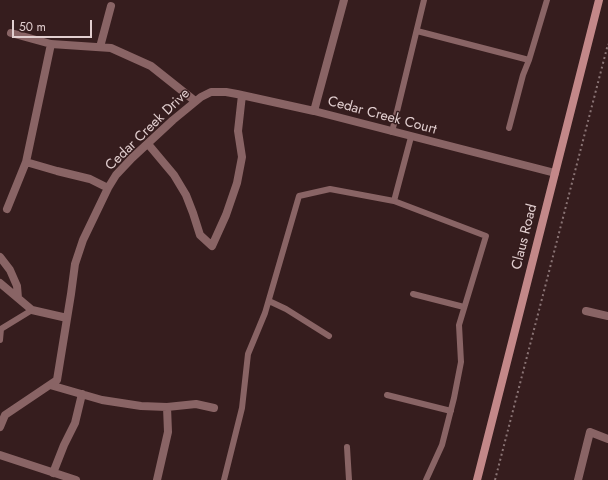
<!DOCTYPE html>
<html>
<head>
<meta charset="utf-8">
<style>
	body { margin:0 }
	#map { position:relative; width:608px; height:480px; overflow:hidden; background:#361d1e; font-family:Jost,sans-serif }
	canvas { display:block }
	.scale { position:absolute; left:12px; top:20px; width:80px; height:18px; box-sizing:border-box; border:2px solid #e1cecf; border-top:0; padding-left:5px; font-size:12px; line-height:14px; white-space:nowrap; color:#e1cecf; -webkit-text-stroke:3px #361d1e; paint-order:stroke }
</style>
</head>
<body>
<div id="map">
<canvas width="608" height="480"></canvas>
<div class="scale">50 m</div>
</div>
<script>
const g = document.querySelector('canvas').getContext('2d');
g.lineJoin = 'round';
function poly(rows) {
  const path = new Path2D();
  for (const r of rows) {
    path.moveTo(r[0], r[1]);
    for (let i = 2; i < r.length; i += 2) path.lineTo(r[i], r[i + 1]);
  }
  return path;
}
function strokePath(path, color, width, dash) {
  g.strokeStyle = color;
  g.lineWidth = width;
  g.lineCap = dash ? 'butt' : 'round';
  g.setLineDash(dash || []);
  g.stroke(path);
}
function drawText(font, color, halo, rows, align = 'center') {
  g.font = font + ' Jost,sans-serif';
  g.lineWidth = 3;
  g.setLineDash([]);
  g.textBaseline = 'middle';
  g.strokeStyle = halo;
  g.fillStyle = color;
  for (const [text, x, y, turn = 0] of rows) {
    g.save();
    g.translate(x, y);
    g.rotate((+turn || 0) * Math.PI / 180);
    g.textAlign = isNaN(turn) ? turn : align;
    if (halo) g.strokeText(text, 0, 0);
    g.fillText(text, 0, 0);
    g.restore();
  }
}
strokePath(poly([
	[495,480,608,44]
]), '#8a7475', 2, [2, 3]);
strokePath(poly([
	[417,31,529,60],
	[509,128,523,75,529,60,547,0],
	[392,132,424,0],
	[394,201,411,137],
	[413,294,464,307],
	[269,301,286,309,329,336],
	[0,329,1,329,32,310],
	[0,340,1,329],
	[387,395,451,411],
	[347,447,349,480],
	[224,480,242,408,248,354,265,313,299,196,330,189,394,201,486,236,459,325,461,362,454,398,442,445,426,480]
]), '#896465', 6);
strokePath(poly([
	[11,33,51,44],
	[100,47,111,6],
	[314,111,344,0],
	[148,144,174,175,186,195,193,213,200,235,212,246,226,215,237,183,242,157,238,131,242,95],
	[26,162,57,171,90,179,108,188],
	[7,209,26,162,51,44,111,48,151,66,195,101],
	[0,257,10,270,17,286,18,298],
	[0,283,32,310,67,318],
	[586,311,608,316],
	[50,385,102,400,141,406,167,407,196,404,214,408],
	[0,427,5,415,57,380,71,294,75,264,83,240,108,188,116,175,132,158,173,120,201,97,211,92,226,92,237,94,314,111,555,173],
	[0,455,76,480],
	[53,473,64,445,75,423,82,394],
	[157,480,168,432,167,407],
	[578,480,590,432,608,439]
]), '#896465', 8);
strokePath(poly([
	[477,480,599,0]
]), '#c38889', 8);
drawText('14px', '#e1cecf', '#361d1e', [
	["Cedar Creek Court",382,116,15],
	["Cedar Creek Drive",148,130,-44],
	["Claus Road",525,237,-76]
]);
</script>
</body>
</html>
